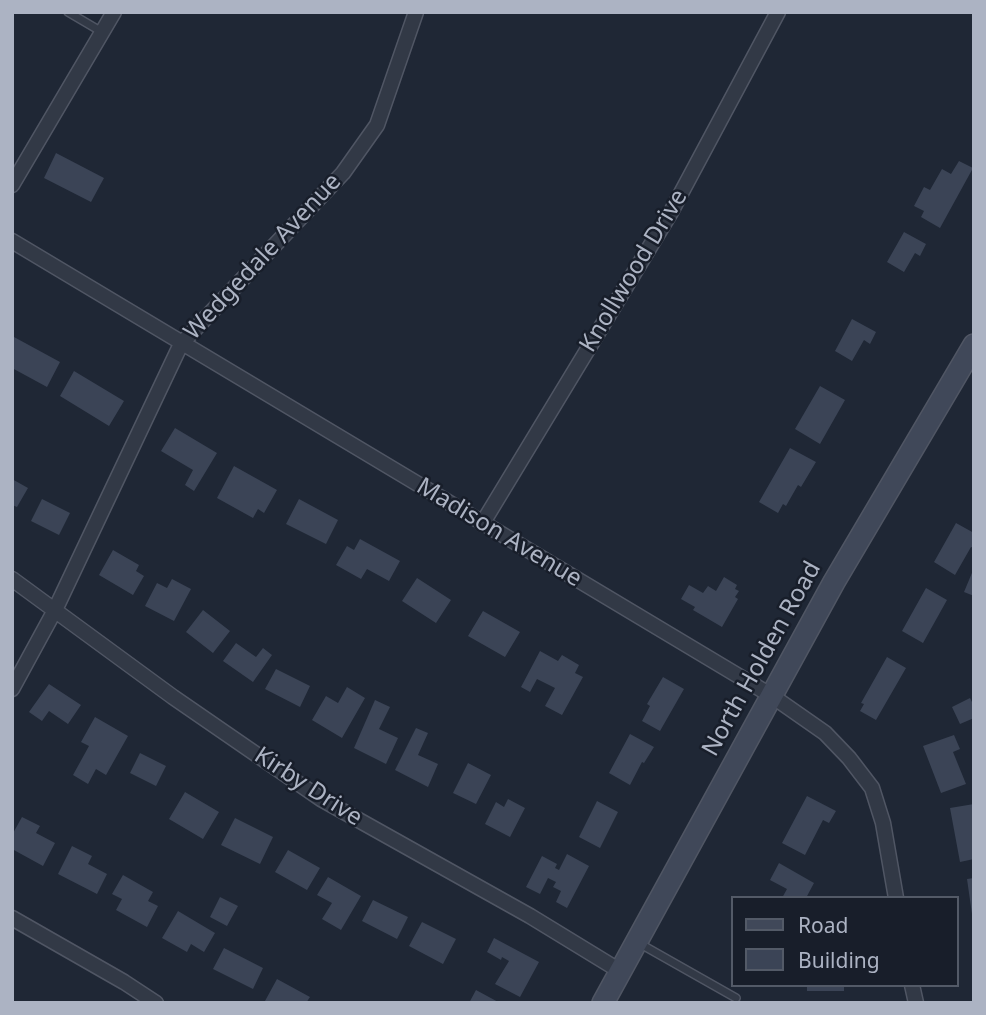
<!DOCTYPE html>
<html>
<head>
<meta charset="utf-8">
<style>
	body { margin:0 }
	#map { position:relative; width:986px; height:1015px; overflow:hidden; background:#1f2735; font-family:"Noto Sans",sans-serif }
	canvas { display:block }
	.frame { position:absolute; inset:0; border:14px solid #acb3c3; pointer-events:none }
	.legend { position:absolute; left:731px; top:896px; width:228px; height:91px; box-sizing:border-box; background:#181e2a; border:2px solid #535a67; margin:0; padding:9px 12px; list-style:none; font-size:21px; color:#acb3c3 }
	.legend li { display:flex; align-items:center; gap:14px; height:35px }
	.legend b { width:35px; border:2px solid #535a67 }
</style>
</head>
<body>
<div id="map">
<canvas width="986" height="1015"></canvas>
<div class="frame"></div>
<ul class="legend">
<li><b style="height:9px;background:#404859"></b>Road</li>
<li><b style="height:19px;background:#3b4456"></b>Building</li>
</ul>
</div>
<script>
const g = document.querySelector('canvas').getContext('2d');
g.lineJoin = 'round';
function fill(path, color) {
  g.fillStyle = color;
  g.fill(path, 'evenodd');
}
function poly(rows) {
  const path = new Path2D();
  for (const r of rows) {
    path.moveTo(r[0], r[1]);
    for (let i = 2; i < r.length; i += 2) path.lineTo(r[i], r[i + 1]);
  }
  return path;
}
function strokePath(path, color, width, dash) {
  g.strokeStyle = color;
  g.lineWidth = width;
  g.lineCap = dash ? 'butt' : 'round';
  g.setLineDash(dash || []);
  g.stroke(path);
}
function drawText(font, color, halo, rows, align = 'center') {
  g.font = font + ' "Noto Sans",sans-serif';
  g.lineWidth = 5;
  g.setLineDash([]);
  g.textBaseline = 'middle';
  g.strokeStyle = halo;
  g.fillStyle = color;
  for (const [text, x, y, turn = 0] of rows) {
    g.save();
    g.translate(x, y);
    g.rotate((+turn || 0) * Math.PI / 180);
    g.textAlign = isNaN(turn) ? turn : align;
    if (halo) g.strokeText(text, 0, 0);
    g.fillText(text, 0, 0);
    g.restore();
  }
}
fill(poly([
	[56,153,104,178,91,202,44,178],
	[959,161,973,168,940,228,921,217,924,211,914,206,924,187,930,190,942,169,951,174],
	[904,232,926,244,920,256,915,253,904,272,887,262],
	[852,319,876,332,870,344,864,340,852,361,835,351],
	[14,337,60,362,47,387,12,368],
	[74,371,124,401,109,426,60,396],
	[820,386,845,400,820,444,795,429],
	[175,428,217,453,194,491,185,485,193,470,161,451],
	[790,448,816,462,801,487,798,485,786,506,783,504,778,513,759,502],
	[234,466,277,490,264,513,258,509,253,518,217,498],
	[12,479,28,488,17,507,12,505],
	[42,499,70,513,59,535,31,521],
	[299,499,338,520,326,544,286,524],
	[956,523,974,533,974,548,971,547,955,575,934,562],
	[360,539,400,561,389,581,367,569,361,579,336,565,347,546,354,550],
	[113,550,139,565,136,571,144,576,133,595,99,575],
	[974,568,974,596,964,592],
	[724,577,737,585,735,589,739,591,735,597,738,599,722,627,693,610,695,607,681,599,689,585,703,593,708,586,716,591],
	[417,578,451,600,436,623,402,601],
	[172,579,191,589,174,621,145,606,157,583,167,588],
	[926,588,947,600,923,643,902,631],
	[203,610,230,631,213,653,186,632],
	[483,611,520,632,505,657,468,636],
	[236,643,256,657,263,648,272,655,253,682,223,661],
	[540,651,558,661,562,655,579,665,575,673,583,677,562,715,545,706,555,688,537,679,530,692,521,687],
	[887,657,906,668,876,720,860,711,864,704,861,703],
	[276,669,310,686,300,707,265,689],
	[663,677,684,689,660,731,642,721,650,706,647,704],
	[49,684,81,705,68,724,49,711,42,721,29,712],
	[347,687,365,698,342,738,312,720,326,696,338,703],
	[970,698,974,706,974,718,960,724,952,707],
	[375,700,390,707,379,729,398,738,386,764,354,748],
	[95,717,128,736,106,775,96,769,88,784,73,775,89,746,81,742],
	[416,728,428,733,418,755,438,764,428,787,395,770],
	[630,734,654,747,644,763,642,762,630,785,609,773],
	[954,735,960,749,953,752,966,784,941,793,923,746],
	[140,753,166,766,156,786,130,773],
	[468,763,491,775,476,804,453,793],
	[185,792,219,812,203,839,169,819],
	[807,796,836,811,829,823,823,820,805,855,782,843],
	[508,799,525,808,510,837,485,824,496,802,504,807],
	[597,801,618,812,600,848,579,837],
	[974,804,974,859,960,862,950,808],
	[22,817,40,826,36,833,55,843,43,866,12,849,12,835],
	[235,818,273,837,260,864,221,845],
	[72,846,92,856,88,864,107,874,97,894,58,874],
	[288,850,320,868,307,890,275,872],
	[567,854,589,866,567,908,556,902,561,891,553,887,556,882,548,878,540,894,526,887,542,856,557,864,555,868,559,870],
	[779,863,814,883,806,898,782,898,787,889,770,880],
	[123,875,153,892,148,901,158,906,147,927,116,910,122,899,112,894],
	[328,877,361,896,341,930,322,919,332,903,317,895],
	[974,878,974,914,972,914,967,879],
	[220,897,238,906,227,926,210,917],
	[373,900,408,917,397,939,362,921],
	[178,911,215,933,204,952,191,944,187,952,162,938],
	[422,922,456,939,443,964,409,946],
	[494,938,539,962,520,997,495,984,509,961,502,957,501,960,487,952],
	[224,948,263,968,253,989,213,969],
	[277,979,310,997,306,1003,265,1001],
	[807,985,844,985,844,991,807,991],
	[476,990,500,1003,469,1003]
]), '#3b4456');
const lane = poly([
	[68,12,102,32],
	[637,942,736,998]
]);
const street = poly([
	[12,185,114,12],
	[12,241,772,696,825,733,849,758,872,788,883,823,896,898],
	[482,524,671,212,778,12],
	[12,579,173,697,321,799,530,916,620,971],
	[12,689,55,610,181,344,343,173,377,125,416,12],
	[12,918,124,982,156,1003],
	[912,985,916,1003]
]);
const secondary = poly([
	[603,1003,834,582,974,345]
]);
strokePath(lane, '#505664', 10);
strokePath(street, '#505664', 17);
strokePath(secondary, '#505664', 24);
strokePath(lane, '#323946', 7);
strokePath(street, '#323946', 14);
strokePath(secondary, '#404859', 21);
drawText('24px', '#acb3c3', '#181e2a', [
	["Wedgedale Avenue",263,257,-47],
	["Knollwood Drive",634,271,-59],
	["Madison Avenue",499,533,31],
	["North Holden Road",762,659,-61],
	["Kirby Drive",308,787,33]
]);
</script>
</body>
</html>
